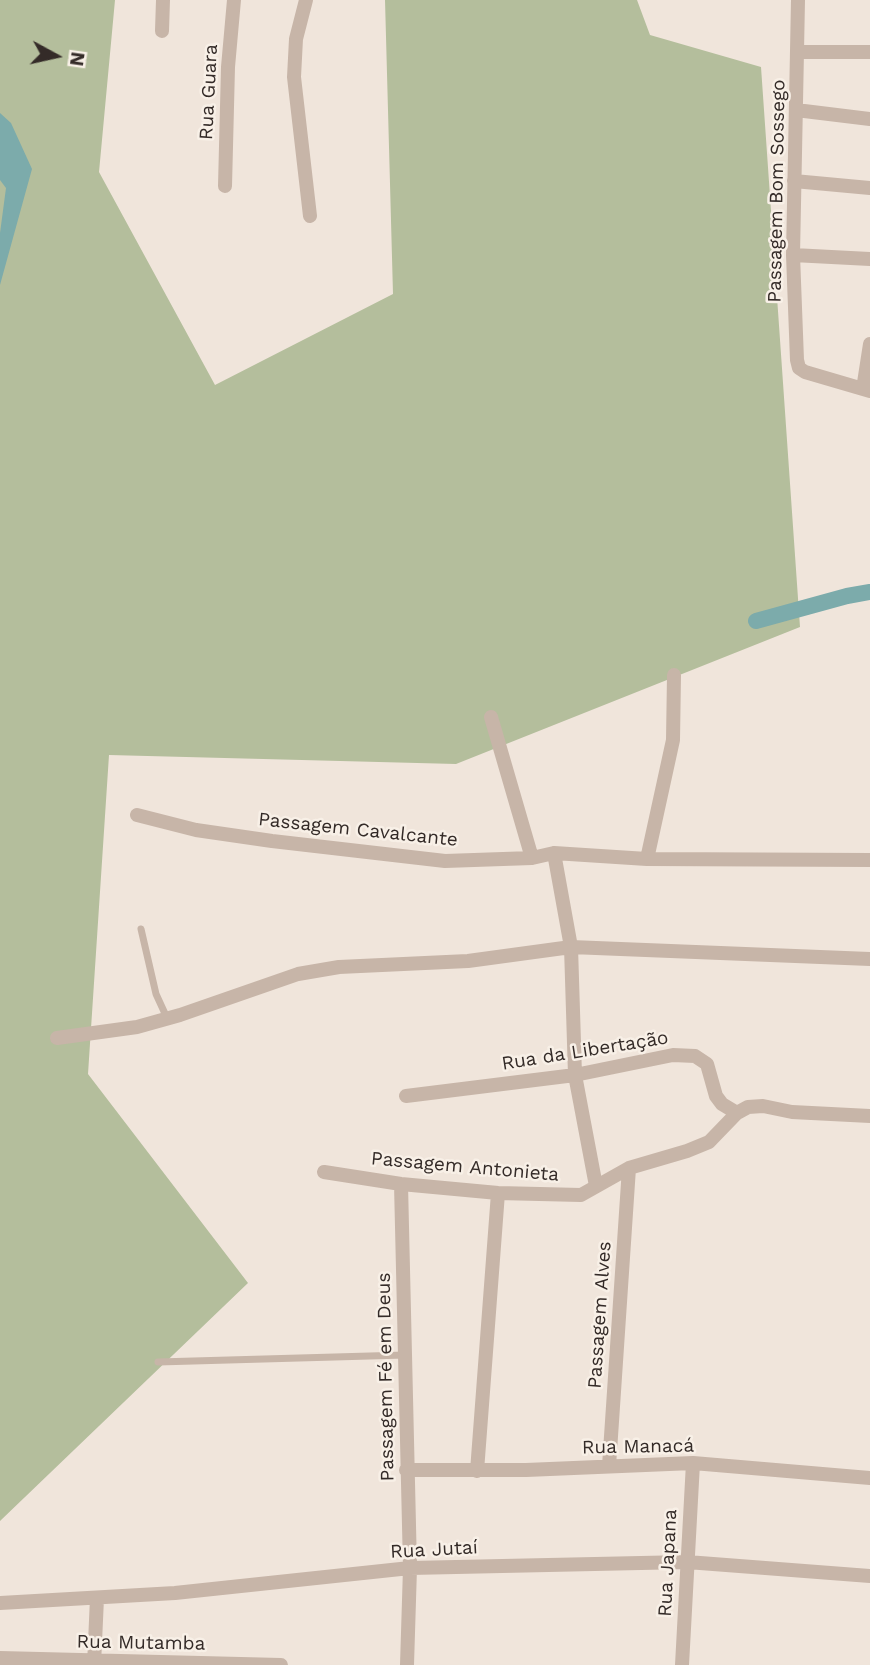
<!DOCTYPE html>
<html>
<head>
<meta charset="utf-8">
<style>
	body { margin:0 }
	#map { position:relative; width:870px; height:1665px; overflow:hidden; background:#f0e5db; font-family:"Work Sans",sans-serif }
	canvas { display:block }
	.north { position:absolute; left:21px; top:21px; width:70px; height:70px; -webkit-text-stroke:5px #f8f0e7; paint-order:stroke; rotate:98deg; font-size:19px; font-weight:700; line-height:28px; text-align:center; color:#342b28 }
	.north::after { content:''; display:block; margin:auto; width:24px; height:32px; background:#342b28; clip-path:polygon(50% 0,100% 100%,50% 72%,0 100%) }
</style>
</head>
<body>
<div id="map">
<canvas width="870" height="1665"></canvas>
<div class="north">N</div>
</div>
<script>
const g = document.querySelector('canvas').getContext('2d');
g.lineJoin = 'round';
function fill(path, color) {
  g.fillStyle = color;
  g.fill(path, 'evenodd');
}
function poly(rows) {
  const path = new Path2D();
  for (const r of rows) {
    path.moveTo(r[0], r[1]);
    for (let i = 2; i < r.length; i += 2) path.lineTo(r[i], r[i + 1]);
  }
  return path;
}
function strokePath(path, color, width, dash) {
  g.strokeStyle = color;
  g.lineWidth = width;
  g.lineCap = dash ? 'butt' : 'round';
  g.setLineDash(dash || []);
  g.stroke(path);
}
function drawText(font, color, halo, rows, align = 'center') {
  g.font = font + ' "Work Sans",sans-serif';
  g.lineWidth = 5;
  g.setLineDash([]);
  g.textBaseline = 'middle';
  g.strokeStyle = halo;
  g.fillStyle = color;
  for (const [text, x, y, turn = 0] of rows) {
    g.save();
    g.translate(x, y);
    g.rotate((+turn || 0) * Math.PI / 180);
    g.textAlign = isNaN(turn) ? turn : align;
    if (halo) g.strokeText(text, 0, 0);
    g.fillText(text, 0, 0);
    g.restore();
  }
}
fill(poly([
	[0,0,115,0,99,172,215,385,393,294,385,0,637,0,650,35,761,67,800,627,456,764,109,755,88,1074,248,1283,0,1521]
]), '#b4be9c');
fill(poly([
	[0,113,11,123,32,169,0,285,0,233,6,188,0,180]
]), '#7cabab');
strokePath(poly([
	[756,621,847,596,870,592]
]), '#7cabab', 16);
strokePath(poly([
	[141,929,156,994,167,1018],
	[158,1362,405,1355]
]), '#c7b5a8', 7);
strokePath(poly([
	[306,0,296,39,294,77,310,216],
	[798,0,793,255,797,360,799,368,805,372,870,391],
	[162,31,163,0],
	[798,52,870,52],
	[796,110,870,119],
	[794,181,870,188],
	[225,186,228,67,234,0],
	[793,255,870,259],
	[863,389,870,344],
	[491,717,532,858],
	[137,815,196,830,272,841,445,861,532,858,554,853,647,859,870,860],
	[554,853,571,947,575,1075,596,1186],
	[647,859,673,740,674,675],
	[57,1038,137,1027,180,1015,298,974,339,967,468,961,571,947,870,959],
	[406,1096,575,1075,673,1055,695,1056,707,1064,716,1096,722,1104,737,1113],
	[324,1172,401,1184,498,1193,581,1195,629,1168,687,1151,709,1142,737,1113,748,1107,763,1106,792,1112,870,1116],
	[401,1184,410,1568,407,1665],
	[609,1466,629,1168],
	[406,1470,526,1470,693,1463,870,1478],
	[477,1471,498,1193],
	[0,1603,175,1593,410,1568,687,1562,870,1576],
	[0,1658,281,1665],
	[94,1665,97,1598],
	[682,1665,693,1463]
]), '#c7b5a8', 14);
drawText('19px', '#342b28', '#f8f0e7', [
	["Rua Guara",209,92,-87],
	["Passagem Bom Sossego",777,191,-89],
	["Passagem Cavalcante",358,830,6],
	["Rua da Libertação",585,1051,-9],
	["Passagem Antonieta",465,1167,5],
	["Passagem Alves",600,1315,-86],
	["Passagem Fé em Deus",386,1377,-91],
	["Rua Manacá",638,1447,-1],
	["Rua Jutaí",434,1550,-3],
	["Rua Japana",668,1563,-87],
	["Rua Mutamba",141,1643,1]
]);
</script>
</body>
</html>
